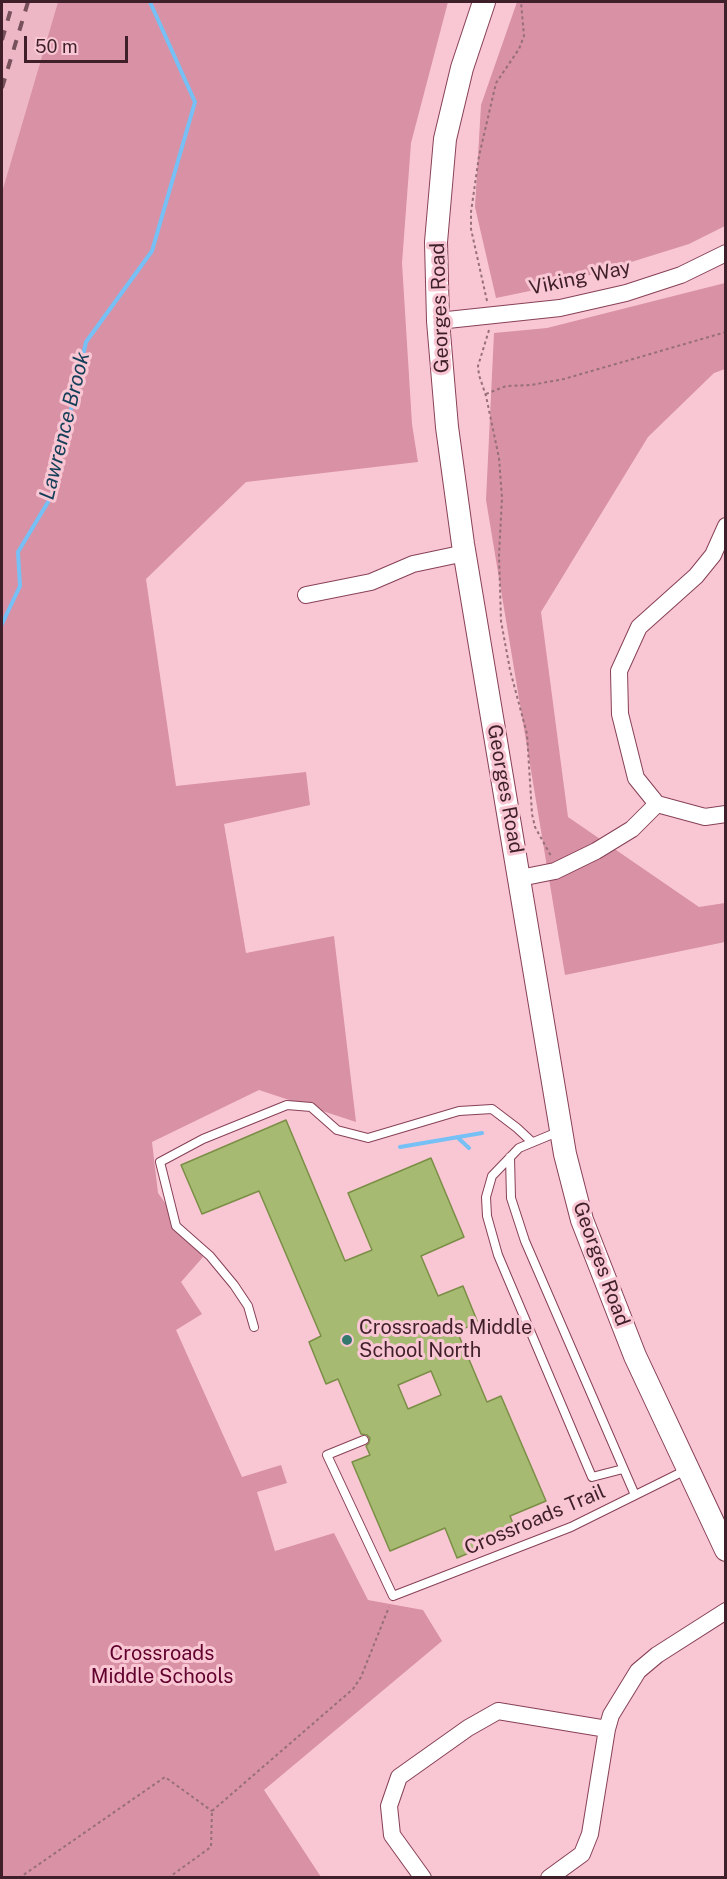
<!DOCTYPE html>
<html>
<head>
<meta charset="utf-8">
<style>
	body { margin:0 }
	#map { position:relative; width:727px; height:1879px; overflow:hidden; background:#f9c7d4; font-family:"Public Sans",sans-serif }
	canvas { display:block }
	.frame { position:absolute; inset:0; border:3px solid #3f1f29; pointer-events:none }
	.scale { position:absolute; left:24px; top:36px; width:104px; height:27px; box-sizing:border-box; border:3px solid #3f1f29; border-top:0; padding-left:8px; font-size:18px; line-height:21px; white-space:nowrap; color:#3f1f29; -webkit-text-stroke:4px #f9c7d4; paint-order:stroke }
</style>
</head>
<body>
<div id="map">
<canvas width="727" height="1879"></canvas>
<div class="frame"></div>
<div class="scale">50 m</div>
</div>
<script>
const g = document.querySelector('canvas').getContext('2d');
g.lineJoin = 'round';
function fill(path, color) {
  g.fillStyle = color;
  g.fill(path, 'evenodd');
}
function poly(rows) {
  const path = new Path2D();
  for (const r of rows) {
    path.moveTo(r[0], r[1]);
    for (let i = 2; i < r.length; i += 2) path.lineTo(r[i], r[i + 1]);
  }
  return path;
}
function strokePath(path, color, width, dash) {
  g.strokeStyle = color;
  g.lineWidth = width;
  g.lineCap = dash ? 'butt' : 'round';
  g.setLineDash(dash || []);
  g.stroke(path);
}
function drawText(font, color, halo, rows, align = 'center') {
  g.font = font + ' "Public Sans",sans-serif';
  g.lineWidth = 6;
  g.setLineDash([]);
  g.textBaseline = 'middle';
  g.strokeStyle = halo;
  g.fillStyle = color;
  for (const [text, x, y, turn = 0] of rows) {
    g.save();
    g.translate(x, y);
    g.rotate((+turn || 0) * Math.PI / 180);
    g.textAlign = isNaN(turn) ? turn : align;
    if (halo) g.strokeText(text, 0, 0);
    g.fillText(text, 0, 0);
    g.restore();
  }
}
fill(poly([
	[2,2,58,2,2,192]
]), '#eeb7c5');
fill(poly([
	[58,2,448,2,411,143,402,263,412,424,418,462,246,482,146,579,176,786,306,772,310,805,224,824,246,953,334,936,356,1122,259,1090,152,1142,158,1193,203,1257,181,1282,202,1314,176,1330,242,1477,281,1465,287,1483,257,1492,275,1551,334,1533,368,1600,423,1610,442,1641,264,1790,321,1877,2,1878,2,192],
	[517,2,725,2,725,226,689,244,554,286,496,298,475,207,481,105],
	[725,283,725,369,714,373,648,437,541,612,568,817,699,907,725,903,725,942,565,975,486,500,494,333,547,328]
]), '#d891a5');
strokePath(poly([
	[2,624,20,586,18,552,51,497,86,342,152,251,195,102,150,2],
	[457,1137,469,1148],
	[400,1147,482,1133]
]), '#76c0f5', 4);
const building = poly([
	[286,1120,345,1261,372,1250,348,1193,431,1158,464,1237,421,1256,438,1296,463,1286,478,1323,457,1331,487,1402,501,1396,546,1501,510,1516,517,1533,457,1558,445,1528,390,1551,352,1462,370,1455,366,1446,369,1443,370,1438,367,1435,361,1434,338,1379,326,1384,309,1342,321,1336,259,1191,202,1214,181,1165,286,1120],
	[431,1371,441,1395,408,1409,398,1385,431,1371]
]);
fill(building, '#a6ba71');
strokePath(building, '#7b8e46', 1.5);
const lane = poly([
	[560,1131,519,1148,492,1176,486,1197,487,1216,498,1255,592,1477,623,1469],
	[510,1157,511,1198,525,1241,635,1495],
	[254,1327,248,1306,234,1285,210,1256,176,1226,160,1162,203,1139,287,1105,311,1107,337,1130,368,1138,459,1111,492,1109,517,1128,532,1142],
	[364,1440,327,1455,393,1596,571,1527,686,1470]
]);
const street = poly([
	[438,321,560,308,626,293,681,275,726,253],
	[726,526,713,555,696,576,639,627,619,671,620,714,636,778,657,804,705,817,726,814],
	[306,595,371,582,413,564,465,553],
	[520,878,555,871,596,851,632,829,657,804],
	[607,1729,611,1715,638,1671,657,1655,726,1611],
	[423,1878,392,1835,389,1806,399,1777,468,1728,498,1711,607,1729,590,1834,582,1854,549,1878]
]);
const secondary = poly([
	[484,2,462,68,445,139,436,242,438,321,447,427,463,544,565,1154,582,1220,635,1356,726,1550]
]);
strokePath(lane, '#874157', 10);
strokePath(street, '#874157', 18);
strokePath(secondary, '#874157', 24);
strokePath(poly([
	[487,301,471,229,471,212,479,156,496,83,519,49,524,36,521,2],
	[489,330,478,366,479,375,486,396,499,458,502,498,499,555,501,621,510,670,527,734,532,814,535,827,551,856],
	[486,394,506,386,531,385,564,379,726,332],
	[212,1811,353,1689,361,1677,389,1607],
	[19,1878,165,1777,212,1811],
	[168,1878,211,1847,212,1811]
]), '#976f7a', 2, [3, 3]);
strokePath(lane, '#fff', 8);
strokePath(street, '#fff', 16);
strokePath(secondary, '#fff', 22);
strokePath(poly([
	[2,40,13,2],
	[2,88,28,2]
]), '#77525d', 4, [10, 10]);
for (const [x, y, r, color] of [
	[347,1340,6,"#32786d"]
]) {
  const dot = new Path2D();
  dot.arc(x, y, r, 0, 2 * Math.PI);
  g.fillStyle = color;
  g.fill(dot);
  strokePath(dot, '#f9c7d4', 2);
}
drawText('20px', '#3f1f29', '#f9c7d4', [
	["Viking Way",580,278,-12],
	["Georges Road",440,308,-92],
	["Georges Road",505,789,80],
	["Georges Road",601,1264,70],
	["Crossroads Trail",535,1520,-23]
]);
drawText('20px', '#3f1f29', '#f9c7d4', [
	["Crossroads Middle",359,1328],
	["School North",359,1351]
], 'left');
drawText('20px', '#61002d', '#f9c7d4', [
	["Crossroads",162,1654],
	["Middle Schools",162,1677]
]);
drawText('italic 21px', '#153e59', '#f9c7d4', [
	["Lawrence Brook",65,426,-76]
]);
</script>
</body>
</html>
